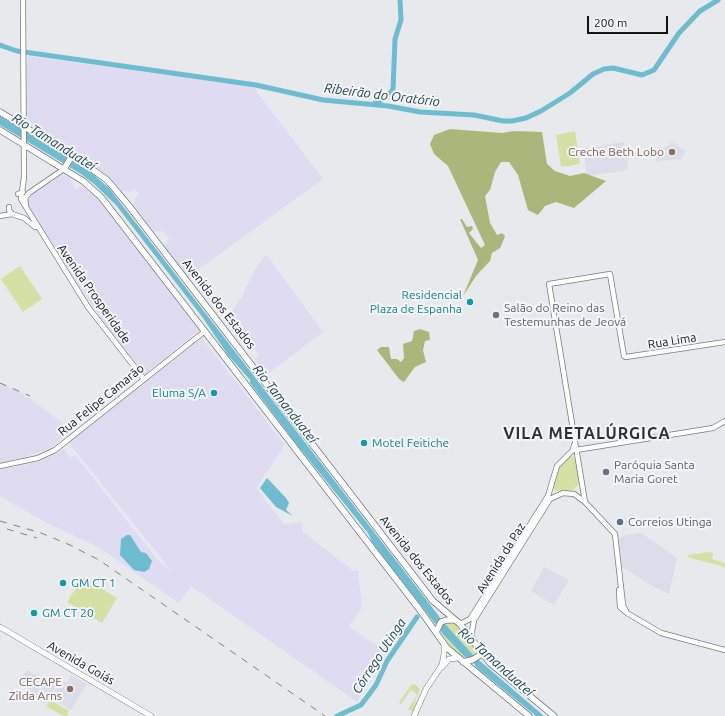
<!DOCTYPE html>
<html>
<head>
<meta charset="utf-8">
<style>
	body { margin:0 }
	#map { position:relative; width:725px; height:716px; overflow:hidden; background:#e8e9ed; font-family:Ubuntu,sans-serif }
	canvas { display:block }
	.scale { position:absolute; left:587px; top:16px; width:81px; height:18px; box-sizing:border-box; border:2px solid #121314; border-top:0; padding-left:5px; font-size:12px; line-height:14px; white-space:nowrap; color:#121314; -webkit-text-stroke:3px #f5f6fa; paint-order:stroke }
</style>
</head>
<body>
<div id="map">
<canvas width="725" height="716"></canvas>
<div class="scale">200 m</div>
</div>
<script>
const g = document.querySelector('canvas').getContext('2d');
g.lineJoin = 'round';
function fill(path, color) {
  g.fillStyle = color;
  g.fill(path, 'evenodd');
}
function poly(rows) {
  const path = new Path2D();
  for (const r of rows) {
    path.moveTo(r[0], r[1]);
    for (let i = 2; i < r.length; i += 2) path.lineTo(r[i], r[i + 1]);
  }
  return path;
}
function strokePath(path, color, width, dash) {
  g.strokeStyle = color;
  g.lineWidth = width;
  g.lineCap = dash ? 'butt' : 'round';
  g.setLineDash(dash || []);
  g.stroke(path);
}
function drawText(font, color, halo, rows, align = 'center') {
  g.font = font + ' Ubuntu,sans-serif';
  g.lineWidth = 4;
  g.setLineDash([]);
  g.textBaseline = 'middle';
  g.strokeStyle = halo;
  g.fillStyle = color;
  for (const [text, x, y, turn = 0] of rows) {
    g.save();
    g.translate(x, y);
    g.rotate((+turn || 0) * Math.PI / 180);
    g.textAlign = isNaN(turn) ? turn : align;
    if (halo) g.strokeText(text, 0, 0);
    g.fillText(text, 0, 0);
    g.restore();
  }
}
fill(poly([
	[27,56,255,87,257,92,323,179,188,277,164,246,169,239,163,231,154,232,133,205,135,198,139,195,135,189,130,192,121,190,113,180,94,165,27,123],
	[63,175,68,176,76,189,82,186,97,198,198,328,198,331,145,374,102,321,28,206,28,200,31,195],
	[266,254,323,332,265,376,255,359,259,355,249,341,245,342,240,339,225,322,241,298,255,269],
	[202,338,285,445,256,488,284,524,302,522,302,531,353,571,358,570,362,607,349,627,387,652,372,673,372,679,357,702,191,586,179,603,98,547,43,521,0,496,0,470,42,461,64,449,71,458,75,455,157,559,173,573,68,442],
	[0,384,22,393,63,423,56,429,63,437,52,447,23,458,0,463]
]), '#dfdcf2');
fill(poly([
	[624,142,628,168,623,171,587,176,583,149],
	[672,142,685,151,682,159,656,161,656,155],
	[641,533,677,558,669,594,656,588,622,567,619,539,626,535],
	[544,567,569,580,554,605,531,591],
	[27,670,56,686,45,704,35,698,20,679],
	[71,675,87,684,71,710,51,698,62,680,67,683]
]), '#dbdde8');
fill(poly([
	[575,131,580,164,561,167,556,135],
	[20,266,42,299,23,312,1,279],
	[571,456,576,459,579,484,573,490,556,491,553,487,558,470,568,457],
	[708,552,725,555,713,553,712,559,725,563,725,567,687,557,688,555],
	[83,577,117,598,102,623,67,602],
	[445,622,452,622,461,629,476,649,476,654,473,658,466,659,452,649,440,631],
	[415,684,420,689,415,702,418,706,418,715,408,709,417,695,411,690,401,704,399,702,411,685],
	[50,700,69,711,67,716,63,716,46,706]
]), '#d4e1a2');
fill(poly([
	[450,129,502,133,514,131,542,132,547,164,555,171,570,176,584,173,606,181,574,208,556,202,545,206,538,215,528,210,518,175,509,162,501,162,495,172,490,190,485,196,490,223,497,235,502,233,505,236,504,239,500,248,492,253,490,261,476,276,463,296,478,260,460,219,462,219,467,227,472,226,473,229,469,233,481,248,485,245,448,166,434,154,430,144,434,135],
	[420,329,429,332,430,340,425,341,423,350,426,362,415,367,404,382,399,379,377,350,381,347,389,347,391,359,397,359,401,362,404,358,403,344,412,341,414,331]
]), '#abb77a');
fill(poly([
	[0,116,87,169,109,188,445,624,473,655,544,716,536,716,476,667,474,663,464,656,443,634,372,542,368,533,294,441,250,383,250,380,228,355,203,318,116,205,94,184,81,174,0,125],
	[267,478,286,498,289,503,286,510,293,516,276,507,260,488],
	[127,535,130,535,141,552,146,553,152,561,149,569,144,572,134,570,120,555,121,539]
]), '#6dbcd0');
strokePath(poly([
	[0,45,17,51,256,85,323,100,388,106,420,112,474,115,503,121,512,121,526,118,541,111,570,93,593,74,604,69,613,68,642,75,654,70,679,33,700,11,718,0],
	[375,103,382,100,393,90,395,39,401,20,400,0],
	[337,716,361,705,376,685,387,661,417,617]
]), '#6dbcd0', 5);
const secondary = poly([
	[23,0,24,177,21,199,88,307,144,379],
	[18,194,23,192],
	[26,205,25,198,29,193,64,169],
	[9,207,9,210,12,214],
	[0,216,12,214,24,218,35,227],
	[576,450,713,428,725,421],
	[0,466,38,458,55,450,205,331],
	[585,502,549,284,610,274,624,356,626,357,725,342],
	[619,590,620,607,627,613,661,633,725,650],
	[460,624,470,619,548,496,557,466,573,450,574,445],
	[471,637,474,620,550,499,563,493,574,494,585,502,615,534,623,605,627,613]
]);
const primary = poly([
	[0,627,151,716],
	[442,667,449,659,458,658],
	[414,716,426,689,442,665,444,654,444,644]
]);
const highway = poly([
	[0,112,81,161,107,180,114,188,129,206,433,601,460,624,490,663,554,716],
	[0,130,83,181,101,197,420,610,447,648,529,716],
	[64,169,72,156],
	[436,632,441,622,447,620,454,620],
	[463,662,472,660,482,654]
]);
strokePath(secondary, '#797a7d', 6);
strokePath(primary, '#797a7d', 6);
strokePath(highway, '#797a7d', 7);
strokePath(secondary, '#fff', 4.5);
strokePath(primary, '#fff', 5);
strokePath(highway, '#fff', 5.5);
strokePath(poly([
	[0,383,30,396],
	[0,521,41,533,70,545,99,560,325,716],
	[7,529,37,538]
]), '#7e7f81', 1, [7, 7]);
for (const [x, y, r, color] of [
	[672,152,4,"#8d6e63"],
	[470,302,4,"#0f9aa8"],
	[496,315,4,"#6b7280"],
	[214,393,4,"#0f9aa8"],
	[364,443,4,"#0f9aa8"],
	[606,472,4,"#6b7280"],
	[620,522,4,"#5c6f8a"],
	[63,583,4,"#0f9aa8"],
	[34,613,4,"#0f9aa8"],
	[70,689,4,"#8d6e63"]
]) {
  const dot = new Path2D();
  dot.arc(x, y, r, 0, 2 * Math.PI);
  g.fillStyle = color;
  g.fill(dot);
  strokePath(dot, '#f5f6fa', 1.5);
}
drawText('12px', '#785e54', '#f5f6fa', [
	["Creche Beth Lobo",664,152],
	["CECAPE",62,682],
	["Zilda Arns",62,696]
], 'right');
drawText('12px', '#121314', '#f5f6fa', [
	["Avenida Prosperidade",94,294,55],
	["Avenida dos Estados",219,304,52],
	["Rua Lima",672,341,-9],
	["Rua Felipe Camarão",101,400,-39],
	["Avenida da Paz",501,558,-58],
	["Avenida dos Estados",417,560,51],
	["Avenida Goiás",81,663,30]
]);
drawText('12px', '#0d838f', '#f5f6fa', [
	["Residencial",462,295,"right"],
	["Plaza de Espanha",462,309,"right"],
	["Eluma S/A",206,393,"right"],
	["Motel Feitiche",372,443],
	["GM CT 1",71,583],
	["GM CT 20",42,613]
], 'left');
drawText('12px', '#5b616d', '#f5f6fa', [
	["Salão do Reino das",504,308],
	["Testemunhas de Jeová",504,322],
	["Paróquia Santa",614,465],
	["Maria Goret",614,479]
], 'left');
drawText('12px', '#4e5e75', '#f5f6fa', [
	["Correios Utinga",628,522]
], 'left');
drawText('italic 13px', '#1b4049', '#f5f6fa', [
	["Ribeirão do Oratório",382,95,7],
	["Rio Tamanduateí",54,142,32],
	["Rio Tamanduateí",285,404,52],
	["Córrego Utinga",379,656,-57],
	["Rio Tamanduateí",496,662,42]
]);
g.letterSpacing = '1px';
drawText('bold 16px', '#303033', '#f5f6fa', [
	["VILA METALÚRGICA",587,434]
]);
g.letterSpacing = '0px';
</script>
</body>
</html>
